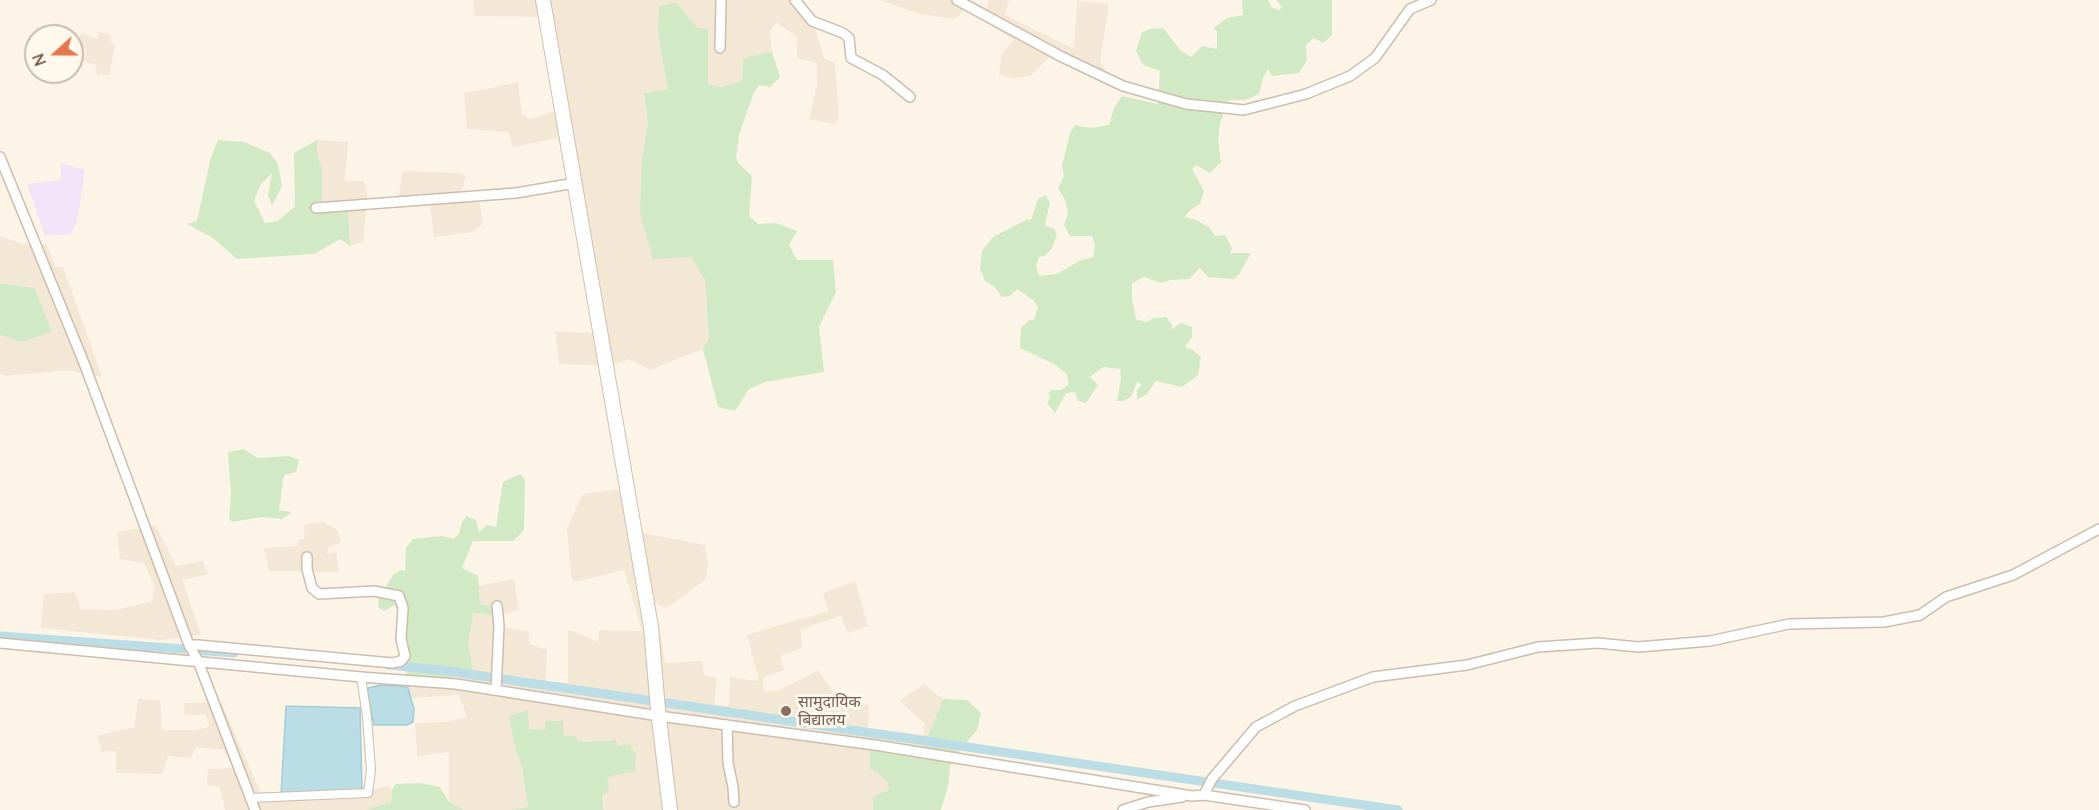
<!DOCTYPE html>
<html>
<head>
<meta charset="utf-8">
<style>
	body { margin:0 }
	#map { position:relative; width:2099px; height:810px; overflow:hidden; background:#fcf5e7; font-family:Quicksand,sans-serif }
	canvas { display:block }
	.north { position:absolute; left:24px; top:24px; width:60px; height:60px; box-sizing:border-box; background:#fff9ed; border:2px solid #c8baad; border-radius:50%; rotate:249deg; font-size:16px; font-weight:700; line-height:24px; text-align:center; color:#755c4c }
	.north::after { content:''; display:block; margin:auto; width:21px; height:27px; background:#e3774f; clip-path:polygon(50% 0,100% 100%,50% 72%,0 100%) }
</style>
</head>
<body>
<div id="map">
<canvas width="2099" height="810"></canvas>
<div class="north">N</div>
</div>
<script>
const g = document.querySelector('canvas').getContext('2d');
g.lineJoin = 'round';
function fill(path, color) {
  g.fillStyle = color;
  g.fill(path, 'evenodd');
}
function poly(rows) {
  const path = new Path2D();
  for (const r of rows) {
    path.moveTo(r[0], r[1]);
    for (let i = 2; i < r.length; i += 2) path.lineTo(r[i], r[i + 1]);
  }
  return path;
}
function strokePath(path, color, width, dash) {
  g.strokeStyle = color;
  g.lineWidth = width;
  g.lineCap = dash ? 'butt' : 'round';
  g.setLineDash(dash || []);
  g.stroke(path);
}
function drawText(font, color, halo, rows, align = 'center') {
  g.font = font + ' Quicksand,"Noto Sans Devanagari",sans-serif';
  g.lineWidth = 6;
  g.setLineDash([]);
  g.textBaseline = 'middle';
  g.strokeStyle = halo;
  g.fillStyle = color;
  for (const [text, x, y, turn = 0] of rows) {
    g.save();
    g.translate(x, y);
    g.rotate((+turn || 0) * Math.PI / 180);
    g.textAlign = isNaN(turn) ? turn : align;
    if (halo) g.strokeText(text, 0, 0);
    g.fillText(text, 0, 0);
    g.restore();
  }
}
fill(poly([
	[473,0,798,0,810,12,824,58,835,63,839,116,835,124,809,119,817,85,817,63,797,58,797,37,776,22,770,32,772,52,751,56,742,69,742,81,721,87,708,84,697,28,677,3,658,32,669,89,644,93,648,123,642,158,691,257,705,280,709,337,703,349,650,370,629,359,611,366,559,364,555,331,592,333,581,257,558,138,513,147,509,132,467,129,464,93,515,83,518,83,522,115,531,119,554,111,570,110,554,17,475,16],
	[879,0,970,0,987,9,988,0,1009,0,1005,15,1074,49,1077,1,1109,4,1100,61,1115,87,1049,58,1031,75,1014,79,999,74,1002,53,1014,40,964,9,956,19,920,14],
	[100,32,111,35,110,42,115,45,109,75,97,74,96,65,84,61,87,50,78,44,81,33,97,39],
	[317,140,348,142,345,181,364,181,368,199,398,199,403,171,457,173,466,176,461,191,478,192,483,224,473,232,434,237,430,204,366,210,363,242,350,246,348,211,315,211,314,204,322,200,322,167,318,159],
	[0,236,22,244,47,245,55,267,63,267,102,377,67,370,5,376,0,374,0,335,21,342,52,332,35,288,0,283],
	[619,489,643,533,705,545,708,566,705,580,666,608,655,603,665,663,702,661,704,675,717,678,714,704,729,706,730,677,759,681,747,635,828,611,823,593,855,581,868,626,848,633,841,616,801,629,802,648,780,656,784,670,763,677,764,692,780,690,818,670,840,704,869,705,868,728,924,735,924,723,900,701,924,684,943,699,922,750,915,757,911,758,887,749,876,774,887,781,889,790,873,796,873,810,603,810,606,777,618,746,616,740,578,742,564,736,562,721,545,721,545,730,528,729,528,711,515,748,522,767,528,807,512,810,465,810,449,802,449,752,417,756,415,723,446,722,467,717,459,695,412,698,408,688,410,681,473,669,468,643,474,613,494,614,480,604,478,586,514,579,519,609,501,616,502,627,528,631,530,644,547,650,546,681,568,683,568,631,573,631,598,642,599,630,642,631,624,570,574,582,571,575,567,528,583,494],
	[324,522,338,531,341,543,328,547,327,554,336,552,339,572,269,571,264,548,297,546,299,539,304,539,305,524],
	[156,526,176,566,203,561,208,574,182,580,201,635,161,640,41,628,44,594,75,592,81,609,115,610,151,602,155,587,144,563,120,559,117,532],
	[138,699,160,700,162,730,196,730,209,727,206,715,185,715,184,703,221,702,261,793,281,795,362,792,387,786,392,789,391,802,366,810,225,810,220,787,207,785,208,769,233,768,224,750,196,747,191,758,168,756,162,774,116,773,116,751,102,752,97,736,134,727]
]), '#f3e7d5');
fill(poly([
	[61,163,85,170,77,221,71,234,45,235,27,184,61,180]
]), '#f2e3f8');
fill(poly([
	[1242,0,1268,0,1271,7,1279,10,1282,8,1277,0,1332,0,1332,35,1323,43,1314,38,1306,45,1307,60,1299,73,1272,76,1268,69,1263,78,1259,94,1245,100,1229,100,1220,123,1218,139,1221,162,1210,173,1196,165,1192,169,1204,191,1200,204,1189,211,1185,217,1196,220,1210,228,1215,236,1225,235,1232,248,1230,253,1251,253,1240,273,1234,279,1208,277,1200,268,1189,279,1171,280,1162,283,1144,277,1132,283,1132,298,1136,319,1146,322,1154,318,1166,317,1172,324,1172,329,1181,323,1192,327,1192,337,1185,347,1193,350,1201,357,1198,375,1182,387,1156,381,1147,394,1137,400,1137,390,1142,385,1137,382,1131,397,1123,401,1117,401,1121,378,1120,369,1103,367,1090,377,1098,385,1086,403,1078,401,1075,392,1066,393,1055,413,1047,403,1050,397,1048,393,1051,390,1061,390,1069,384,1066,373,1054,364,1020,348,1021,328,1029,320,1034,320,1038,307,1033,300,1017,289,1010,296,1002,297,995,287,985,281,980,268,982,251,993,237,1028,219,1031,220,1038,199,1046,195,1050,203,1045,225,1054,229,1057,234,1052,248,1045,256,1039,257,1036,266,1039,276,1057,274,1081,260,1093,257,1095,245,1092,236,1070,236,1064,225,1068,213,1065,200,1058,188,1064,176,1062,166,1070,133,1075,125,1090,128,1109,125,1114,108,1122,96,1158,104,1160,71,1143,65,1136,51,1142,32,1150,29,1163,28,1181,51,1191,57,1202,46,1217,49,1217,32,1214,28,1227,18,1243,15],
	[677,3,697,28,708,29,708,84,721,87,742,81,743,60,751,56,772,52,780,77,770,87,759,85,753,95,739,135,736,158,739,164,752,176,749,216,758,224,776,223,797,231,789,245,797,260,833,260,836,292,819,327,824,372,765,382,749,389,735,411,718,407,703,349,709,337,705,280,691,257,653,259,640,213,642,158,648,123,644,93,668,89,658,32,659,6],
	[218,140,244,142,270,153,278,164,282,186,272,206,268,195,272,173,261,184,254,201,265,223,278,221,295,206,294,153,317,140,318,159,322,167,322,201,314,204,315,210,348,210,350,246,340,239,314,254,237,259,213,238,187,224,197,221,211,157],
	[0,283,35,288,52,332,21,342,0,335],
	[244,449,257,458,289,456,299,460,296,472,284,475,279,510,292,512,282,519,262,517,232,522,229,519,231,494,228,452],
	[520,474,525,479,524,530,513,541,473,541,462,568,478,576,480,604,494,607,494,615,474,613,468,643,473,669,450,678,411,681,408,688,404,639,408,609,395,605,384,611,379,608,378,600,386,587,393,575,401,570,405,571,406,548,413,539,442,536,453,539,459,534,462,522,466,516,476,520,479,532,487,525,496,527,503,482],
	[943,699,967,700,981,713,977,730,951,761,948,786,941,810,873,810,873,796,889,790,887,781,870,768,870,747,887,749,911,758,915,757,922,750],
	[528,710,529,729,545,730,545,721,563,721,564,736,575,736,578,742,616,740,618,746,630,744,636,756,635,771,607,777,609,792,603,795,603,810,512,810,528,807,522,767,515,748,509,716],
	[420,783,440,787,449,802,465,810,366,810,391,802,392,789,396,784]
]), '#d2e9c5');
const water = poly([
	[381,685,402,686,408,688,414,709,413,722,407,725,374,725,367,695,368,688,381,685],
	[286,706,360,708,362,792,281,795,286,706]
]);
fill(water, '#bbdde5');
strokePath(water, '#a2ccd7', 1.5);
strokePath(poly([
	[0,636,184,649],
	[194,650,234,653],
	[388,665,441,670,1398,810]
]), '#bbdde5', 9);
const pedestrian = poly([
	[250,798,368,793,371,770,367,717,361,677]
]);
const minor = poly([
	[795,0,812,21,843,33,849,38,851,58,883,75,910,97],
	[957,0,1062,57,1123,86,1186,104,1244,110,1306,94,1350,76,1375,58,1410,9,1431,0],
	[720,48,721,0],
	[0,157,84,363,189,645,198,661,255,810],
	[316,208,516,193,575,183],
	[0,643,361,677,456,684,659,716,875,745,1192,796,1204,795,1305,810],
	[189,645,198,645,392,663,401,661,405,656,401,639,403,608,399,596,374,591,319,594,312,588,307,569,307,557],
	[496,690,499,626,497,606],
	[727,725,728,763,733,787,734,802],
	[1204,795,1212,779,1256,727,1295,706,1373,677,1467,665,1538,647,1598,643,1638,647,1710,641,1789,624,1884,622,1920,615,1946,597,2013,575,2099,529],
	[1123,810,1148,802,1182,797]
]);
const secondary = poly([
	[543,0,651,627,658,710,670,810]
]);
strokePath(pedestrian, '#cebdad', 10);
strokePath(minor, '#cebdad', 12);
strokePath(secondary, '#d2bfad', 16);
strokePath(pedestrian, '#fff', 8);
strokePath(minor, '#fff', 9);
strokePath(secondary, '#fff', 14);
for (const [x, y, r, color] of [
	[786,711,6,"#8d6e63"]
]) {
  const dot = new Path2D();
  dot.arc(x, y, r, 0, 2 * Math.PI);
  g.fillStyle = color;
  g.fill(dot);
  strokePath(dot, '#fff9ed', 2);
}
drawText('16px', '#785e54', '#fff9ed', [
	["सामुदायिक",798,702],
	["बिद्यालय",798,720]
], 'left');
</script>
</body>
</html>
